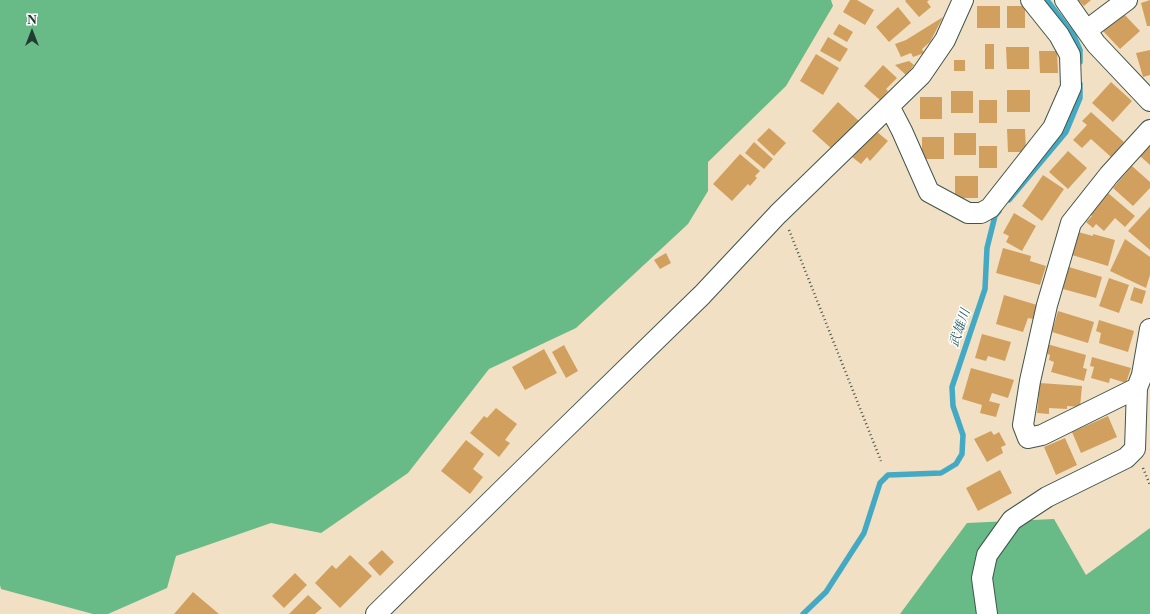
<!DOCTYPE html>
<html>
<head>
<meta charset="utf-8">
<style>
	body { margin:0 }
	#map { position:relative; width:1150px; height:614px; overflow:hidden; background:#f2e0c4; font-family:"Libre Caslon Text",serif }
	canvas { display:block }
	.north { position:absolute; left:12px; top:12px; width:40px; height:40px; -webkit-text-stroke:3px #fff; paint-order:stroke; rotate:0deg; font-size:11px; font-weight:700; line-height:16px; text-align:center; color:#1f3d34 }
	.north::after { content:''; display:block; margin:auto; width:14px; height:18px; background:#1f3d34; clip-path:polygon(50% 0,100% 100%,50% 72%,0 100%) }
</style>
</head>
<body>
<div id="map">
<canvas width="1150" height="614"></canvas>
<div class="north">N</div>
</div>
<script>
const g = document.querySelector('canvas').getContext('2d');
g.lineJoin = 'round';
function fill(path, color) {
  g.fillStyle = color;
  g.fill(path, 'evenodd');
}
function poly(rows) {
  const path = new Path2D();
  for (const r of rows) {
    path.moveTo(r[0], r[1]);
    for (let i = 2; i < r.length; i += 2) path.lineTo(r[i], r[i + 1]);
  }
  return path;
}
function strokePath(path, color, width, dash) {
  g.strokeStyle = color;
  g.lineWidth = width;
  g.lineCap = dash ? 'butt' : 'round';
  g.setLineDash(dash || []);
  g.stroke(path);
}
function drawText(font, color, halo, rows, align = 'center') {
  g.font = font + ' "Libre Caslon Text","Noto Serif JP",serif';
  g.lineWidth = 3;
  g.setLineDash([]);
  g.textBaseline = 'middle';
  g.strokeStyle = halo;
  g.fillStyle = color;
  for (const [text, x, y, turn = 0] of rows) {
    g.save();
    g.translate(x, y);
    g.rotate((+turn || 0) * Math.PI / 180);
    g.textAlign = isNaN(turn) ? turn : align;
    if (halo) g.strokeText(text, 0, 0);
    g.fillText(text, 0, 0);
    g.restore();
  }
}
fill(poly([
	[0,0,831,0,833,6,786,86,708,162,708,191,688,224,576,328,489,369,408,473,321,533,271,523,176,556,167,588,108,614,93,614,1,589,0,585],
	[1054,519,1086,575,1150,528,1150,614,900,614,967,523]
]), '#68ba86');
strokePath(poly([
	[1047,0,1074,36,1080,50,1080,62],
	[1009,200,1066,132,1080,98,1080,84],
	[803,614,826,592,864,533,880,483,888,475,941,473,956,464,962,454,963,435,953,406,952,387,985,289,987,248,995,216,999,211]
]), '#44aac4', 5.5);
fill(poly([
	[850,0,857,0,874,10,865,25,843,12],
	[906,0,929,0,927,2,931,7,919,17,905,1],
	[1078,0,1091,0,1084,6],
	[1150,0,1150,26,1147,26,1141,3],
	[977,6,1000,6,1000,28,977,28],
	[1007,6,1025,6,1025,28,1007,28],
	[898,7,911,23,889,42,876,27],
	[1123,13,1140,31,1120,49,1103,31],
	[943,17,930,42,922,49,924,53,913,57,911,53,901,57,895,44,906,40],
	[839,24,853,32,847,42,833,34],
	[828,37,848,49,840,62,820,51],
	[985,44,994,44,994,69,985,69],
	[1006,47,1029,47,1029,69,1007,69],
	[1150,50,1150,75,1143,77,1136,53],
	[1039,51,1057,51,1058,73,1040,73],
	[816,54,839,68,823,95,800,81],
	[954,60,965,60,965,71,954,71],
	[909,61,914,65,906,75,895,65],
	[883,65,897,78,886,89,888,91,880,100,864,86],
	[1111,82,1132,101,1113,122,1092,103],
	[1007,90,1030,90,1030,112,1007,112],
	[951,91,973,91,973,113,951,113],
	[920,97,942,97,942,119,920,119],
	[979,100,997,100,997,123,979,123],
	[838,102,859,121,833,150,812,131],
	[1091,112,1124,142,1111,157,1091,139,1082,148,1073,140,1087,125,1082,121],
	[769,128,786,143,774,156,757,140],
	[1007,129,1025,129,1026,152,1008,152],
	[876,131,888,141,870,161,867,157,861,164,852,157],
	[954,133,976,133,976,155,954,155],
	[922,137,944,137,944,159,922,159],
	[754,142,773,159,764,169,745,153],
	[1150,144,1150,165,1140,156],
	[979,146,997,146,997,168,979,168],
	[1068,151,1087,168,1068,189,1049,172],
	[740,154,760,171,755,176,757,178,750,186,748,184,732,201,713,184],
	[1132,166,1150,182,1150,188,1133,206,1113,188],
	[1043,175,1064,189,1042,221,1022,206],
	[955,176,978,176,978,198,955,198],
	[1108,193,1135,216,1125,227,1115,218,1104,231,1096,224,1093,228,1086,222,1092,216,1089,213],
	[1150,207,1150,250,1128,231],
	[1014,213,1036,226,1022,251,1006,242,1009,236,1003,233],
	[1078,232,1093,236,1093,234,1115,240,1108,266,1072,255],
	[1125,239,1150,257,1150,275,1146,288,1110,271],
	[1003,248,1031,256,1030,261,1046,266,1040,285,996,273],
	[666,253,671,263,660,269,654,260],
	[1069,267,1102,277,1096,298,1063,289],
	[1109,278,1129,285,1119,313,1099,306],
	[1134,287,1146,291,1142,304,1130,300],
	[1004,295,1037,305,1033,319,1028,318,1023,332,996,324],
	[1058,311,1094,322,1088,343,1052,332],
	[1099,320,1134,331,1128,352,1099,343,1101,333,1096,331],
	[982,334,1011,342,1005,361,988,356,986,361,975,358],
	[1047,344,1086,355,1083,368,1087,369,1084,381,1051,372,1054,362,1049,360,1050,355,1045,353],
	[564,345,578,371,566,378,552,352],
	[544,349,557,373,525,390,512,367],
	[1092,357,1131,368,1126,383,1110,378,1109,383,1091,378,1094,367,1090,366],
	[971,368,1014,380,1008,398,992,393,989,401,1000,404,996,417,980,413,982,405,962,399],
	[1040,383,1082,386,1080,407,1067,406,1067,409,1049,408,1049,414,1037,413],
	[496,408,517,424,505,440,510,443,499,457,470,433,484,416,487,418],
	[1108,416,1117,437,1081,453,1072,432],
	[991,431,994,435,999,432,1006,445,1001,447,1003,453,987,462,974,439],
	[1065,438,1077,465,1056,475,1044,447],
	[466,440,484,454,473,469,483,477,470,494,441,471],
	[1000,470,1012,493,978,511,966,488],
	[382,550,394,562,380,576,368,563],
	[350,555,372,576,340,608,315,583,332,565,336,569],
	[295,573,307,585,284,608,272,596],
	[193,592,219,614,174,614],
	[308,595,322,608,315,614,289,614]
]), '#d1a05f');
const minor = poly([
	[1065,0,1096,44,1150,101],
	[1087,30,1127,0],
	[889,106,902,131,929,192,968,213,981,213,990,208,1053,128,1071,87,1070,55,1059,35,1031,0],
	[1150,130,1109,175,1071,223,1047,305,1030,381,1023,425,1028,438,1042,435,1137,388,1142,375,1150,329],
	[376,614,546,447,702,295,778,214,921,75,945,40,963,0],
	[987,614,982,578,987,555,1012,520,1047,497,1126,458,1135,449,1137,388]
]);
strokePath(minor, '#3f554a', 22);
strokePath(poly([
	[789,230,881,461],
	[1143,468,1150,485]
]), '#3f554a', 2.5, [1, 3]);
strokePath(minor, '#fff', 20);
drawText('italic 13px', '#2c6366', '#fff', [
	["武雄川",960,328,-71]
]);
</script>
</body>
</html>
